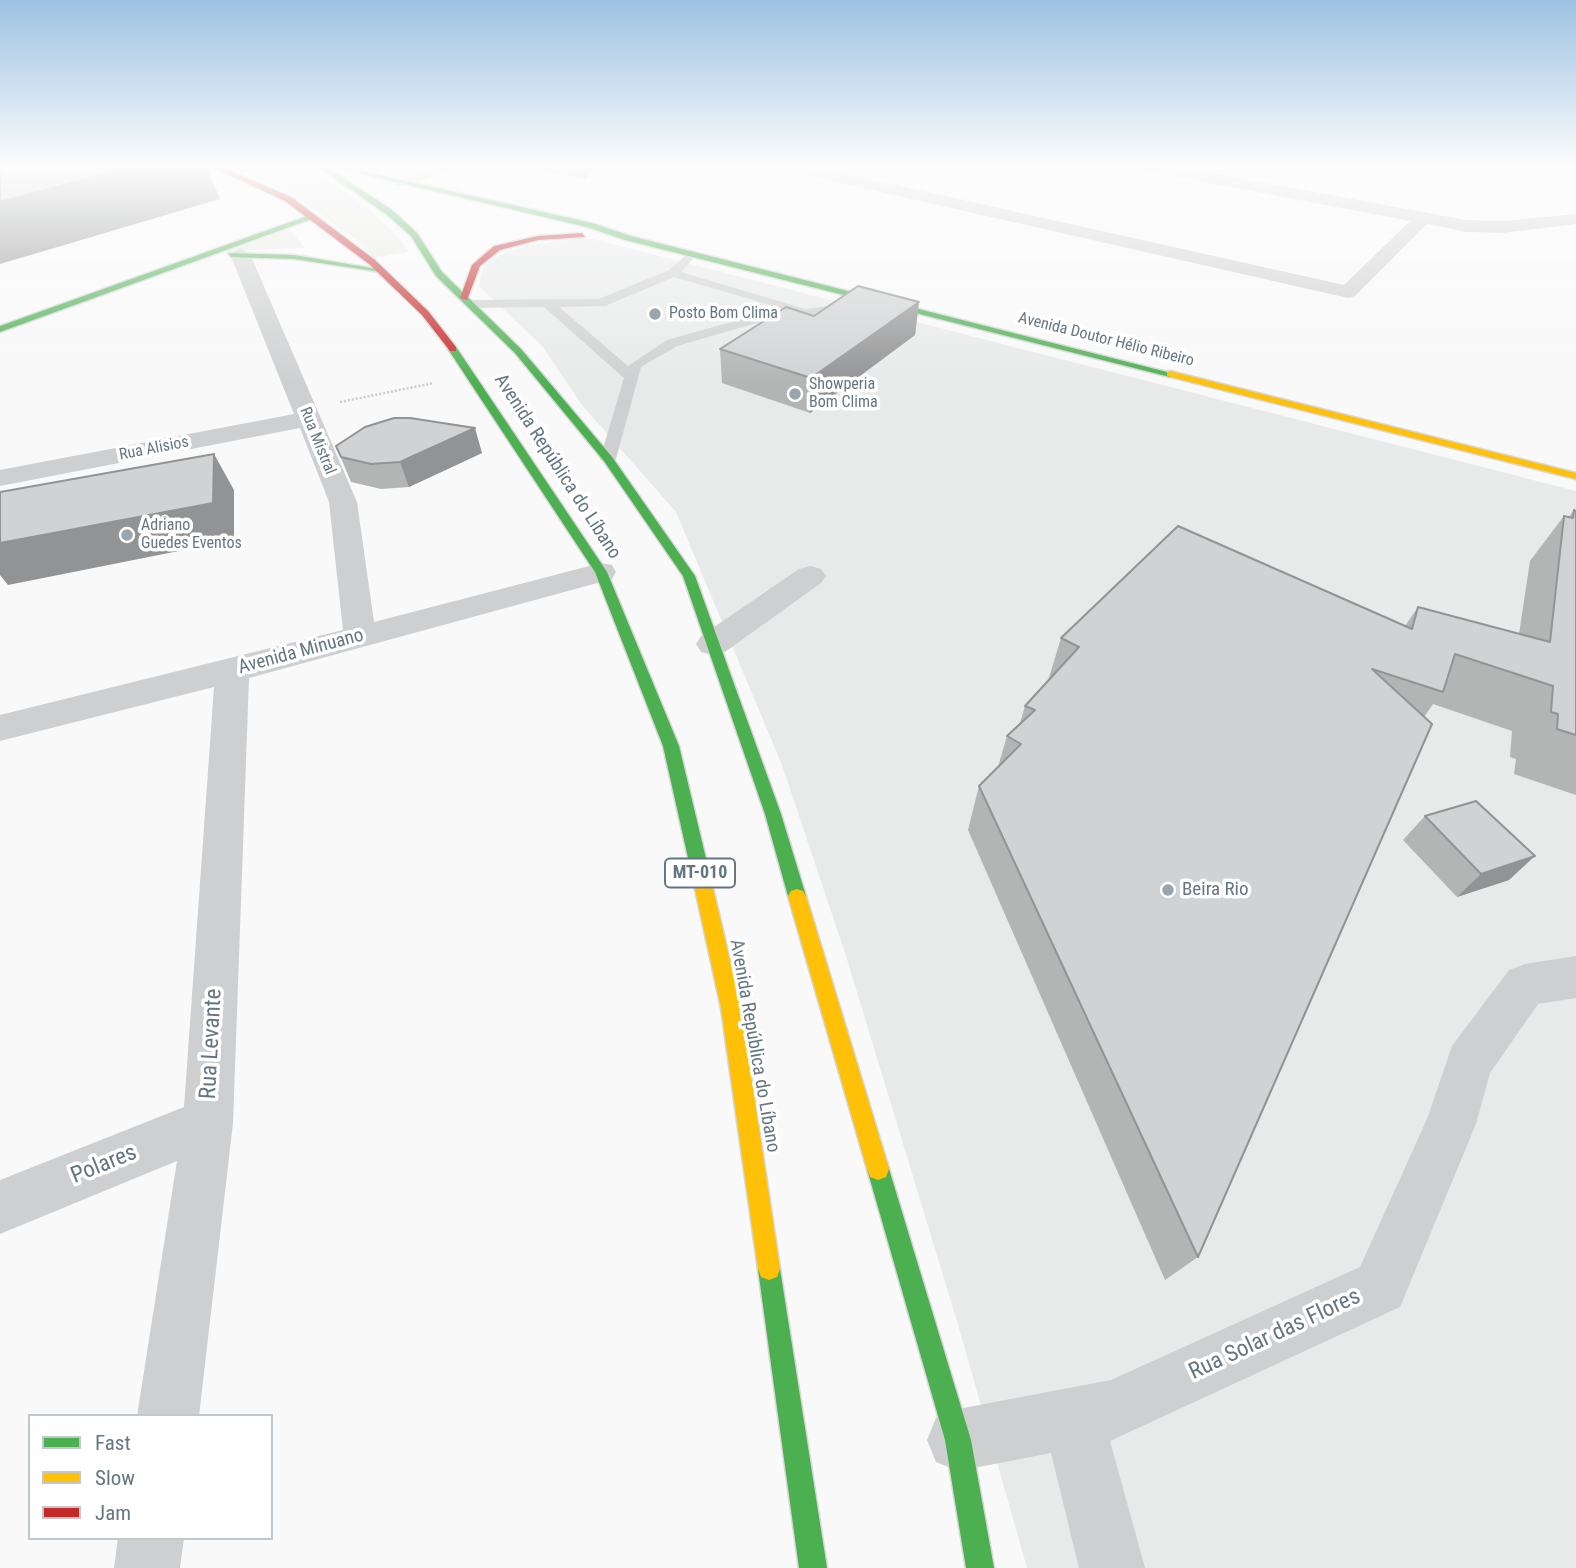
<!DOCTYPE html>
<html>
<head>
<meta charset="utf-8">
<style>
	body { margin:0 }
	#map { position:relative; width:1576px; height:1568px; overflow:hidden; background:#f9f9f9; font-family:"Roboto Condensed",sans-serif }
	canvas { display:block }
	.legend { position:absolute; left:28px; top:1414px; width:245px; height:126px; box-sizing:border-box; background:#fff; border:2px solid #c1c8cd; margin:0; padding:9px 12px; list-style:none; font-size:21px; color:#657683 }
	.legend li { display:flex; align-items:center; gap:14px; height:35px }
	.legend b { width:35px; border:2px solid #c1c8cd }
</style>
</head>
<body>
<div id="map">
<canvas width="1576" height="1568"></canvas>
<ul class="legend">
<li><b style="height:9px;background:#4caf50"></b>Fast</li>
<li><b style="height:9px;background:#ffc107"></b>Slow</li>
<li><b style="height:9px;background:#c62828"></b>Jam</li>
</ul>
</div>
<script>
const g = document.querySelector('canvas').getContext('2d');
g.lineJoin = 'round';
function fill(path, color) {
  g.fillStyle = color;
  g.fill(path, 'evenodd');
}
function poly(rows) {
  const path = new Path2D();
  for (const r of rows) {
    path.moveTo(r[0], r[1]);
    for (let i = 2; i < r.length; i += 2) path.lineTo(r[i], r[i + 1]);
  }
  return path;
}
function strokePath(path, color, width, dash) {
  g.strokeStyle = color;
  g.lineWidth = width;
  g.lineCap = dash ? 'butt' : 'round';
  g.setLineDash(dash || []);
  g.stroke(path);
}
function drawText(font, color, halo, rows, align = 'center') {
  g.font = font + ' "Roboto Condensed",sans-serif';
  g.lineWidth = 7;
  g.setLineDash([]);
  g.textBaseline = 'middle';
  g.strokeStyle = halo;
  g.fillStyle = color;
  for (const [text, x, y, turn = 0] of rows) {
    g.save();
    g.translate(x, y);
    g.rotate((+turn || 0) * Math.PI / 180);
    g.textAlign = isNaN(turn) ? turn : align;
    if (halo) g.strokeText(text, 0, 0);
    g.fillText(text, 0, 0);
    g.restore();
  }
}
fill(poly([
	[574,239,593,239,1576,491,1576,1568,1027,1568,959,1328,846,956,782,765,676,512,582,405,542,346,479,286,482,270,489,261,505,253,529,245]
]), '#e8e9e9');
fill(poly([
	[235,166,295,166,333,184,371,211,398,237,409,252,374,258,356,240,301,199],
	[290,229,305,248,228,251]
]), '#e8ebe6');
const fast = poly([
	[317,166,325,166,392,210,417,233,442,272,521,349,612,457,695,576,781,814,806,896,803,901,797,903,791,901,788,896,765,814,683,576,604,461,515,353,436,276,411,236,386,214,317,166],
	[340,166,592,223,631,236,1175,374,1170,377,625,240,587,227,336,168,340,166],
	[310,215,317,217,0,332,0,326,310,215],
	[228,253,294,255,384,270,380,272,294,259,231,257,228,253],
	[450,347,456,347,607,572,679,746,709,871,706,876,700,878,694,876,691,871,663,746,595,572,448,349,450,347],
	[878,1158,886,1161,889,1169,971,1440,994,1568,966,1568,945,1440,867,1169,870,1161,878,1158],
	[769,1258,777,1261,780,1269,827,1568,799,1568,758,1269,761,1261,769,1258]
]);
const slow = poly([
	[1170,371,1576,473,1576,479,1167,376,1167,372,1170,371],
	[700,864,706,866,709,871,741,1008,780,1269,777,1277,769,1280,761,1277,758,1269,721,1008,691,871,694,866,700,864],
	[797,889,803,891,806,896,889,1169,886,1177,878,1180,870,1177,867,1169,788,896,791,891,797,889]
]);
const jam = poly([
	[210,166,219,166,291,197,375,260,428,311,456,347,456,351,450,351,422,315,369,264,285,201,210,166],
	[582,233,585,237,538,240,500,250,480,266,467,300,460,298,472,265,494,246,538,236,582,233]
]);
strokePath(fast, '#d5d6d7', 3);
strokePath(slow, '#d5d6d7', 3);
strokePath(jam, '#d5d6d7', 3);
strokePath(poly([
	[340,402,434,383]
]), '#cbcccd', 2.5, [2, 2]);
fill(poly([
	[692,250,698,253,681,272,805,309,853,303,859,307,853,311,757,323,677,346,641,367,616,459,608,464,600,459,624,378,544,307,471,308,465,304,471,300,599,299,669,270,692,250],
	[674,277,791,311,756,315,667,340,628,366,559,307,605,306,674,277]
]), '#cecfd0');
fill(poly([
	[432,166,456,166,410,186,398,186,396,182,432,166],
	[780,166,811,166,1344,285,1410,221,1146,171,1138,166,1174,166,1466,220,1503,221,1576,214,1576,224,1503,233,1466,232,1427,224,1355,296,1348,298,788,171,780,166],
	[240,248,250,254,357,502,374,622,601,563,612,565,616,572,612,579,249,678,233,1123,199,1416,137,1416,177,1161,0,1234,0,1180,184,1107,214,687,0,741,0,715,343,630,329,502,300,428,0,486,0,470,294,414,230,254,240,248],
	[810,566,821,569,826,576,821,583,725,652,713,655,701,652,696,644,701,636,799,569,810,566],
	[1576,956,1576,998,1538,1004,1490,1073,1476,1124,1400,1307,1110,1441,1145,1568,1079,1568,1051,1453,958,1471,936,1462,927,1440,936,1418,958,1409,1111,1380,1360,1267,1427,1119,1452,1046,1509,970,1525,964,1576,956],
	[118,1538,184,1538,180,1568,114,1568,118,1538]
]), '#cecfd0');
fill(fast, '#4caf50');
fill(slow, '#ffc107');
fill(jam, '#c62828');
fill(poly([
	[524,166,594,166,584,179],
	[919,302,915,335,810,413,722,383,720,349,814,316],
	[336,446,482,453,409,487,381,489,351,482],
	[1574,510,1576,511,1576,795,1514,774,1516,759,1510,757,1512,731,1433,704,1424,717,1198,1257,1165,1280,968,830,979,786,998,767,1007,736,1020,723,1025,706,1048,681,1061,638,1405,626,1418,607,1519,634,1530,561,1564,516,1569,517],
	[1425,816,1509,880,1457,897,1403,840]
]), '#b3b5b5');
fill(poly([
	[135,166,206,166,220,199,0,264,0,202],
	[582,166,594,166,584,179],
	[919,302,915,335,810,413,811,378],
	[475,428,482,453,409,487,400,462],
	[214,454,234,490,234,540,8,585,0,575,0,543],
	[1535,856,1509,880,1457,897,1481,874]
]), '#929394');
const building = poly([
	[0,166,135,166,0,202,0,166],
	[858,286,919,302,811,378,720,349,786,307,814,316,858,286],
	[394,418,410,418,475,428,400,462,371,464,341,457,336,446,365,427,394,418],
	[214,454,213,503,0,543,0,492,214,454],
	[1574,510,1576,511,1576,735,1557,729,1558,714,1551,712,1553,686,1455,654,1443,692,1372,669,1432,724,1198,1257,979,786,1021,744,1007,736,1035,710,1025,706,1079,647,1061,638,1178,526,1412,629,1418,607,1550,642,1564,516,1573,518,1574,510],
	[1476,801,1535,856,1481,874,1425,816,1476,801]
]);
fill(building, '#d0d2d3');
strokePath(building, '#929394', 2);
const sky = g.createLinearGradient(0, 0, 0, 386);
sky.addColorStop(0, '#9dc2e2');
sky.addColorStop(0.43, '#fcfcfc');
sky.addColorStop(1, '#fcfcfc00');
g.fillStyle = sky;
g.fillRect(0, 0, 1576, 386);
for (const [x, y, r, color] of [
	[655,314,7,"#99a4ac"],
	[795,394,7,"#99a4ac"],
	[127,535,7,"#99a4ac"],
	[1168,890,7,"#99a4ac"]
]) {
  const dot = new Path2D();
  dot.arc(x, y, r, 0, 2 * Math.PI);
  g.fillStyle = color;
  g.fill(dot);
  strokePath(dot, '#fff', 2.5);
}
drawText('16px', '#657683', '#fff', [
	["Posto Bom Clima",669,314],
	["Showperia",809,385],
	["Bom Clima",809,403],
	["Adriano",141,526],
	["Guedes Eventos",141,544]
], 'left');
drawText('16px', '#657683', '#fff', [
	["Avenida Doutor Hélio Ribeiro",1106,340,14],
	["Rua Mistral",317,441,68],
	["Rua Alisios",154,449,-11]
]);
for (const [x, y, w] of [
	[700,873,70]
]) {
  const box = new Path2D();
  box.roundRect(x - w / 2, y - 14.5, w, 29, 5);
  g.fillStyle = '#fff';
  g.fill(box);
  strokePath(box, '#657683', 2);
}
drawText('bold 18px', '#657683', null, [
	["MT-010",700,873]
]);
drawText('19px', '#657683', '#fff', [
	["Avenida República do Líbano",557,467,57],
	["Avenida Minuano",301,652,-15],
	["Avenida República do Líbano",754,1046,80]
]);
drawText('19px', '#657683', '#fff', [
	["Beira Rio",1182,890]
], 'left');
drawText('23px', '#657683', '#fff', [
	["Rua Levante",212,1044,-87],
	["Polares",104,1165,-22],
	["Rua Solar das Flores",1275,1335,-25]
]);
</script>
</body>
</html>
